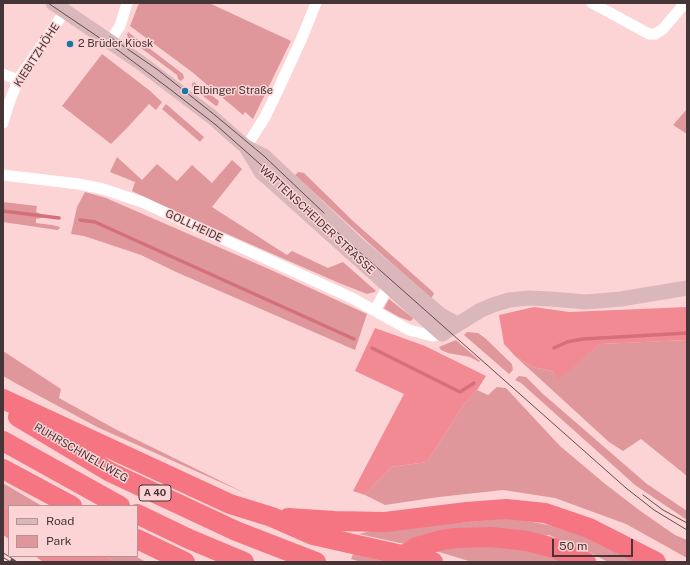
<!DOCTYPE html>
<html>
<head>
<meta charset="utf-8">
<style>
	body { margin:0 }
	#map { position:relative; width:690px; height:565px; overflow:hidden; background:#fdd4d5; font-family:"Public Sans",sans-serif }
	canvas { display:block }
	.frame { position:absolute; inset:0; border:4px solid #453536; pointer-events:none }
	.legend { position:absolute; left:8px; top:505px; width:130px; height:52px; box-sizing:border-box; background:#fdd4d5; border:1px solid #b39495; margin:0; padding:5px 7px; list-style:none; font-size:12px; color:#453536 }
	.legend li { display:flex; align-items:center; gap:8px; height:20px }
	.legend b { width:20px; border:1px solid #b39495 }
	.scale { position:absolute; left:552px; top:539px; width:81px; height:18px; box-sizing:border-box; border:2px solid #453536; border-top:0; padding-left:5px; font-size:12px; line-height:14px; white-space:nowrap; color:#453536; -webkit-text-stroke:3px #fdd4d5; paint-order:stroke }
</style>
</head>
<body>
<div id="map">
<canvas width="690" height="565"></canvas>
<div class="frame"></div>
<ul class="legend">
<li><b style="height:5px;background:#d9b7bb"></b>Road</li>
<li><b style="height:11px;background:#df979b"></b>Park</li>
</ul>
<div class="scale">50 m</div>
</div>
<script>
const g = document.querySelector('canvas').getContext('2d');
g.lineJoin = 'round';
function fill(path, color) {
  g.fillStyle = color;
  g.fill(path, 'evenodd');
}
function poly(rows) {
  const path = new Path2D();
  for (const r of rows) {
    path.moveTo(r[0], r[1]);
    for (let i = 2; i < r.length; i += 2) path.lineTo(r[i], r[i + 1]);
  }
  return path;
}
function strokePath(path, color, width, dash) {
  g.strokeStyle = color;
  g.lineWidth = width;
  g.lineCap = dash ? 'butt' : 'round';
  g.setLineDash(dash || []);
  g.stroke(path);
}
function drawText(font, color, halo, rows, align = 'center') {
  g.font = font + ' "Public Sans",sans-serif';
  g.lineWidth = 3;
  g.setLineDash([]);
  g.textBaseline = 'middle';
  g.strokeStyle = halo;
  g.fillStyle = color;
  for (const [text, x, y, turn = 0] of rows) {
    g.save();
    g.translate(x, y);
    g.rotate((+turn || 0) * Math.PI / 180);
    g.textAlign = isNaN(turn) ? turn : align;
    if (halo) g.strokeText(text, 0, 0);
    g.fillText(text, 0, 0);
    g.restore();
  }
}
fill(poly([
	[139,3,209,3,291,41,253,119,245,112,243,115,192,72,130,26],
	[128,32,183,74,184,78,181,81,178,79,177,75,129,39,127,35],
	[102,54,149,90,162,102,156,110,149,104,127,128,111,144,62,106],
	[194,82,219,101,218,105,216,106,199,93,201,92,196,88,194,89,192,87,192,84],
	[166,104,204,137,200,142,162,109],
	[687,109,687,134,673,125],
	[117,157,142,180,157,164,177,181,192,165,212,183,232,160,242,169,212,207,287,255,292,251,328,268,343,262,376,291,375,292,367,294,339,283,172,210,132,191,135,182,110,172],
	[298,172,304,173,353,221,433,292,434,294,431,298,370,244,295,175],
	[85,192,106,198,269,269,367,314,355,350,176,272,141,255,84,236,71,234,77,207],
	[3,202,37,206,36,212,41,214,41,218,36,219,36,223,52,225,60,227,59,229,57,230,3,222],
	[389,299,413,318,412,320,410,321,399,317,385,309,384,308],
	[467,332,478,333,485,338,512,364,513,370,509,374,464,335],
	[456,340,480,361,479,362,470,357,448,353,441,350,439,347],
	[687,340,687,476,641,439,623,451,609,442,516,357,533,367,552,371,559,378,600,344],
	[3,351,61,389,59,398,117,430,247,494,97,427,17,384,3,376],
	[519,376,526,377,543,394,647,484,687,511,687,520,635,485,521,383,515,380],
	[497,387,506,388,560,446,604,483,639,510,675,535,687,540,687,558,626,524,555,498,503,490,439,497,385,505,365,495,391,467,427,462,464,404,477,390,488,395],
	[3,483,8,486,42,506,9,506,9,510,3,507],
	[512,518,569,529,639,562,608,562,587,551,549,535,492,543,550,555,565,562,472,562,436,551,359,534,371,531],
	[353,554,388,562,361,562,351,559],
	[106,556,135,556,146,562,114,562]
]), '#df979b');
fill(poly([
	[534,307,569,312,687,307,687,340,600,344,559,379,552,371,533,367,516,357,504,344,499,315],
	[375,328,425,346,486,376,477,390,464,404,427,462,391,467,365,495,353,491,404,394,355,371],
	[3,507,9,510,9,539,3,535],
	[35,556,106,556,114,562,43,562]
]), '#f18a92');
strokePath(poly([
	[3,211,59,218],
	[80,220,95,222,354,339],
	[372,348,460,392,474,383],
	[554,348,567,342,583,339,687,333]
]), '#d47079', 3.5);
strokePath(poly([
	[592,3,649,34,655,34,663,29,685,3],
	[110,41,120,26,127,3],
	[3,74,18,80],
	[3,123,8,106,18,80,65,11],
	[246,147,265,117,278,90,301,40,316,3],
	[3,175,79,184,103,189,142,202,352,298,409,330,432,336,442,334],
	[375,310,388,287]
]), '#fff', 11);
strokePath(poly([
	[53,3,141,63,212,117,246,147,264,156,356,243,430,306,441,315,457,324],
	[246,147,261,172,442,334,481,310,493,305,509,300,529,298,551,299,586,302,621,299,687,288]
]), '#d9b7bb', 15);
strokePath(poly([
	[3,399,230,504,272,517,313,535,433,562],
	[18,417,110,472,236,531,316,562],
	[3,441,120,506],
	[3,469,72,506],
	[137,514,189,539,244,562],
	[288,518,334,521,385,522,467,512,506,509,545,513,589,528,656,562],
	[137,539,185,562],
	[400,558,417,547,442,540,456,538,491,537,527,541,554,548,586,562]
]), '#f57582', 20);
strokePath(poly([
	[48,3,119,51,171,90,216,125,626,488,654,510,687,530],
	[110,37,158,70,216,116,264,156,324,213],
	[643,495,663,510,687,523]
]), '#604d4e', 1);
const rail = poly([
	[3,555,14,562]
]);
strokePath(rail, '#604d4e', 4.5);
strokePath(rail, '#fdd4d5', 3, [9]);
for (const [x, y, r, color] of [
	[70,44,4,"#1a77a5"],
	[185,91,4,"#1a77a5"]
]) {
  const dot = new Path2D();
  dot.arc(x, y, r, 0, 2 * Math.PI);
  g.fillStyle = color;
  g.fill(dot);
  strokePath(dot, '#fdd4d5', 1.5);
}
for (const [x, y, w] of [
	[155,493,32]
]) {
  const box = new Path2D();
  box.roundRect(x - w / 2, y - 8, w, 16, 3);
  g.fillStyle = '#fdd4d5';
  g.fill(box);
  strokePath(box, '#453536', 1);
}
drawText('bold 10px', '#453536', null, [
	["A 40",155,493]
]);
drawText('11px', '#453536', '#fdd4d5', [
	["2 Brüder Kiosk",78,44],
	["Elbinger Straße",193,91]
], 'left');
drawText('11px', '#453536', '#fdd4d5', [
	["KIEBITZHÖHE",37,55,-57],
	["WATTENSCHEIDER STRASSE",317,220,43],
	["GOLLHEIDE",194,226,25],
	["RUHRSCHNELLWEG",81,453,30]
]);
</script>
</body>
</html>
